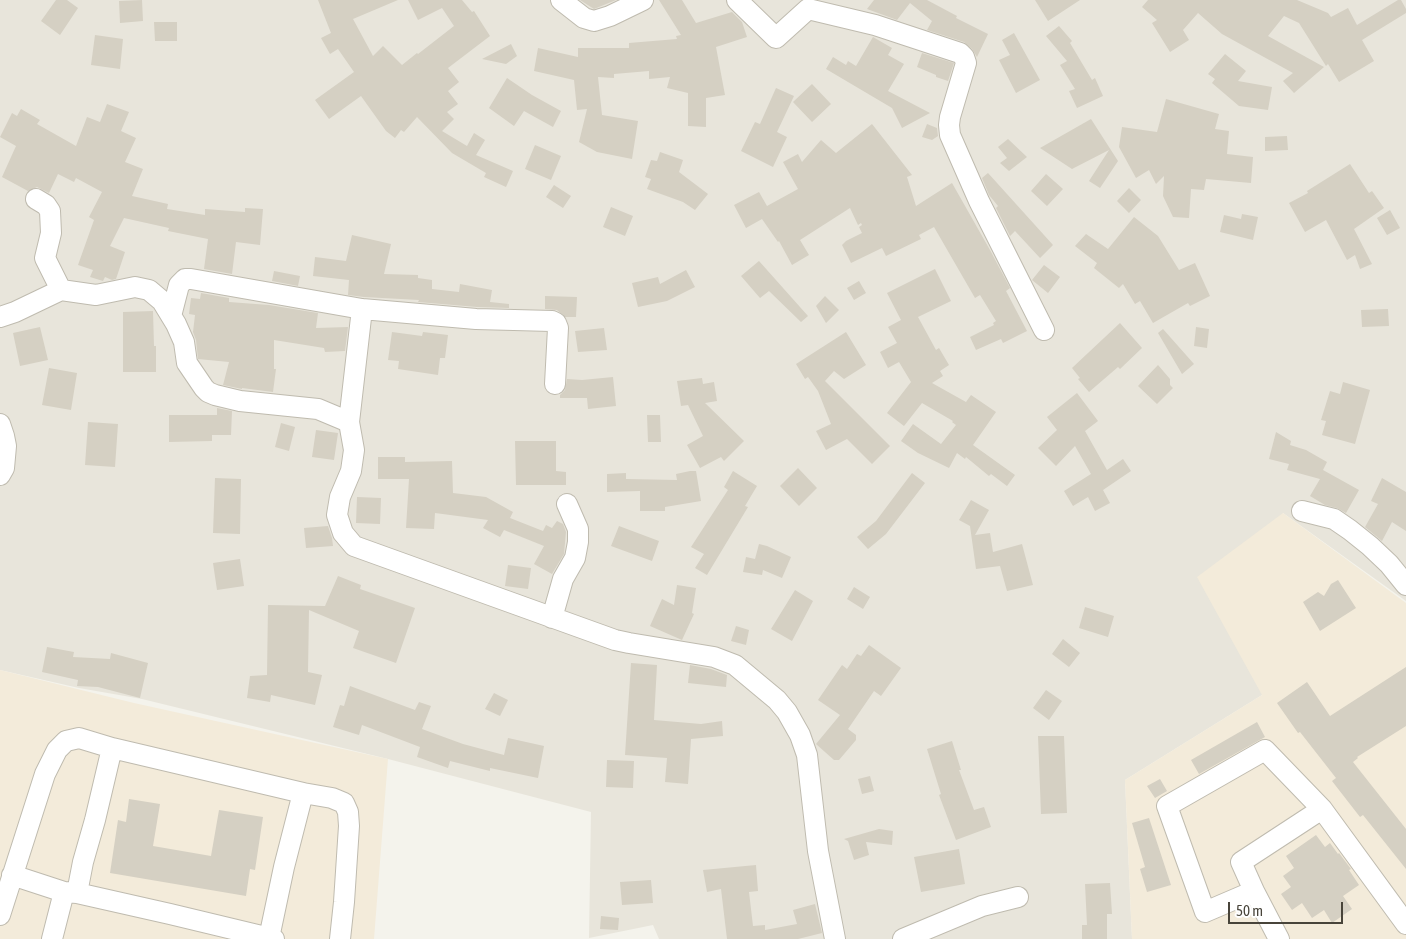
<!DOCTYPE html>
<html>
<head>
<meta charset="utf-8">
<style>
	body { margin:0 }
	#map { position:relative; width:1406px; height:939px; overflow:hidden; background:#f4f3ec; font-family:"Asap Condensed",sans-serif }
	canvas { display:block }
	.scale { position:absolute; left:1228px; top:902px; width:115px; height:22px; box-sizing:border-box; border:2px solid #48443a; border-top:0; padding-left:6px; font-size:15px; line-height:18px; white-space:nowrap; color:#48443a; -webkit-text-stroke:4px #fff; paint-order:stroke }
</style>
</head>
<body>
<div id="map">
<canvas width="1406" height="939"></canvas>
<div class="scale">50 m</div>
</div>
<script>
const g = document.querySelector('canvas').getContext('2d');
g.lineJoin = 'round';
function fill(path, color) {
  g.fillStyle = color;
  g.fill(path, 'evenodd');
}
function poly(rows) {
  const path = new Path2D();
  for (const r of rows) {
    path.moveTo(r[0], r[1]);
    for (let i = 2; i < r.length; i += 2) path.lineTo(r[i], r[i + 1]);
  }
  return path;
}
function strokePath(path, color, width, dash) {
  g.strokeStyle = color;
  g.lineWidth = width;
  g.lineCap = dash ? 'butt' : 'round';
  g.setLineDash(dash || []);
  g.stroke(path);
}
fill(poly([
	[0,0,1406,0,1406,601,1283,513,1262,695,1125,780,1132,939,659,939,653,925,589,938,591,812,388,759,142,699,79,688,0,670]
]), '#e8e5db');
fill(poly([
	[1283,513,1406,603,1406,939,1132,939,1125,780,1262,695,1197,577],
	[0,670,134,703,388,759,374,939,0,939]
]), '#f3ebda');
fill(poly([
	[56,0,67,0,78,8,60,35,41,21],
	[142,0,143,21,120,23,119,1],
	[318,0,398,0,353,19,373,56,383,46,402,65,417,53,418,54,454,26,442,8,418,20,408,0,462,0,472,12,474,11,490,36,448,68,459,82,448,91,458,104,447,112,454,119,442,131,467,146,474,133,485,140,476,155,513,171,506,187,484,177,486,173,452,153,417,117,404,132,401,130,395,138,386,131,361,96,329,119,315,100,354,72,338,49,330,54,321,38,331,33],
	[580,0,616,0,594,9],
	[659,0,682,0,696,23,732,12,742,22,747,37,716,47,725,95,706,98,706,127,688,126,688,93,667,88,670,77,649,79,649,71,614,74,614,78,598,77,602,115,638,121,632,159,597,152,579,142,587,109,577,110,574,80,534,71,538,48,578,57,578,48,629,48,629,43,677,39,676,36,681,35],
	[874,0,927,0,957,16,956,18,988,34,977,57,972,49,964,42,927,30,932,21,910,3,897,20,867,9],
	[1035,0,1080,0,1048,21],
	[1148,0,1297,0,1328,13,1331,17,1348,8,1357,25,1398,0,1401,0,1406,9,1406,13,1362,40,1374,61,1339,82,1328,64,1326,66,1299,23,1284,16,1268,36,1324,67,1294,93,1283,81,1293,73,1222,34,1198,13,1183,30,1189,40,1170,52,1152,23,1157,20,1142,7],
	[154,22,177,22,177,41,155,41],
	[1059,26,1072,41,1070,43,1092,80,1095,78,1103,96,1077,108,1069,91,1075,89,1060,65,1067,61,1046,36],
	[1014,33,1040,80,1016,93,999,60,1010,55,1002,40],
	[95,35,123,39,120,69,91,65],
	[873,37,892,48,888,55,904,64,888,91,930,113,902,128,892,108,826,69,833,57,846,65,848,61,856,66],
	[511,44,517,56,506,64,482,59],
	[922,53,954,63,948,81,936,77,936,75,917,67],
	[1225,54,1246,71,1238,81,1272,87,1268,110,1239,106,1212,83,1215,79,1208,74],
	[507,78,532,95,561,111,553,127,524,111,514,126,489,108],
	[812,84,831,104,812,122,793,102],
	[776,88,794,96,777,132,787,137,773,167,741,151,755,122,760,124],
	[1166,99,1219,114,1215,129,1229,131,1227,154,1253,157,1251,183,1206,179,1204,190,1191,189,1189,218,1173,217,1163,196,1164,176,1156,184,1149,170,1136,178,1119,147,1122,127,1157,132],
	[107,104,129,112,121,131,136,138,125,162,143,169,132,196,168,204,167,209,205,215,205,209,245,212,245,208,263,209,260,245,236,242,232,274,204,269,208,239,168,231,169,228,124,218,110,246,125,252,116,279,112,280,105,277,103,281,90,277,93,270,78,265,94,220,89,217,102,192,76,178,74,182,58,174,49,193,37,187,28,191,2,177,16,146,0,137,12,113,17,116,21,109,40,120,37,124,76,146,87,117,100,122],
	[1091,119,1118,161,1100,188,1089,181,1109,150,1072,169,1040,148],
	[872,124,912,175,907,177,916,206,952,183,990,250,1010,288,1006,291,1027,331,1003,343,1001,339,976,350,970,337,994,325,993,323,996,321,980,295,975,298,934,227,919,235,921,239,886,256,882,248,851,263,842,245,846,241,862,233,859,227,862,225,861,223,858,225,850,208,800,240,809,255,792,265,779,241,778,242,762,219,746,228,734,205,759,192,767,206,798,189,783,162,798,154,802,162,821,140,836,153],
	[927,124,937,128,938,136,932,140,922,137],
	[1287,136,1288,150,1265,151,1265,137],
	[1008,139,1027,157,1009,171,1000,163,1007,158,998,147],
	[535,145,561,156,551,180,525,169],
	[660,152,683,160,679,172,708,194,695,210,683,202,647,189,651,179,645,177,651,160,657,161],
	[1350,164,1369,193,1372,191,1384,208,1354,229,1372,264,1360,269,1355,255,1347,260,1326,220,1305,232,1289,203,1308,193,1307,191],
	[988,173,1053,245,1040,258,1015,231,1010,236,996,208,998,206,989,195,982,178],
	[1046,174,1063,189,1047,206,1031,191],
	[554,185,571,196,563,208,546,197],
	[1129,188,1141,200,1129,213,1117,201],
	[611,207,633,216,625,236,603,227],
	[1390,210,1400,228,1387,235,1377,218],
	[1242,214,1258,217,1253,240,1220,232,1224,215,1241,219],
	[1134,217,1158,236,1179,270,1195,263,1210,296,1190,306,1188,303,1153,323,1140,301,1135,304,1123,284,1119,288,1094,268,1097,263,1075,246,1086,234,1108,249],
	[352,235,391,244,384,274,418,275,418,278,432,280,432,289,459,292,460,284,492,290,490,302,509,304,509,308,477,307,418,302,419,300,364,297,348,295,349,280,313,276,315,257,346,261],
	[759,261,808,316,801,322,769,291,760,298,741,276],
	[1044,265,1060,277,1048,293,1032,280],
	[935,269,951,301,918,317,936,350,939,348,949,365,940,371,943,376,932,383,966,402,971,395,996,412,973,445,1015,475,1007,486,991,474,989,476,966,457,965,459,957,453,949,468,918,453,901,441,913,424,941,444,956,425,952,422,953,421,922,403,904,426,887,413,911,382,899,362,888,368,880,352,897,343,888,327,901,320,887,293],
	[686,270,695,287,667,301,638,307,632,283,658,277,660,284],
	[274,271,300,276,298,286,272,281],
	[859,281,866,293,854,300,847,288],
	[201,293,229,298,229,302,269,305,318,313,316,328,348,327,345,351,325,352,324,348,274,340,274,369,276,369,273,392,242,388,242,389,223,385,229,362,198,359,196,340,193,332,195,315,189,314,191,298,200,299],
	[545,296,577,297,576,317,565,317,557,310,545,309],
	[825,296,839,310,826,323,816,306],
	[1388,309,1389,326,1362,327,1361,310],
	[153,311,154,346,156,346,156,372,123,372,123,312],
	[1120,323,1142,348,1120,369,1118,367,1089,392,1078,379,1080,378,1072,368],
	[40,327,48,360,20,366,13,333],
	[1196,327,1209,329,1207,348,1194,346],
	[604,328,607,350,578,352,575,331],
	[1163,329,1194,364,1182,374,1158,333],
	[392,332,422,336,423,332,448,335,445,358,440,358,438,375,398,369,399,361,388,360],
	[846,332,866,365,844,379,834,371,825,381,890,446,872,464,847,439,826,450,816,431,831,424,818,391,808,377,805,379,796,364],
	[1158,365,1170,379,1170,385,1173,388,1157,404,1138,386],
	[49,368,77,373,71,410,42,405],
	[613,377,616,406,588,409,587,398,560,398,560,395,565,390,567,379,582,380],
	[702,378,703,384,714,382,717,401,705,403,744,441,724,461,721,457,700,468,687,445,703,436,688,405,681,406,677,381],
	[1343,382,1370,390,1355,444,1322,435,1326,421,1321,420,1330,391,1340,394],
	[1077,393,1098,421,1085,431,1107,470,1123,459,1131,471,1103,490,1110,503,1095,511,1088,497,1073,506,1064,491,1091,474,1075,446,1056,466,1038,448,1057,430,1047,417],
	[217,408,232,411,231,435,212,435,212,441,169,442,169,415,217,415],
	[647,415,660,415,661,442,648,442],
	[88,422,118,424,115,467,85,465],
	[281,423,295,427,289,451,275,447],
	[316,430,338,433,334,460,312,457],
	[1276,432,1291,441,1290,445,1306,450,1327,462,1323,470,1359,490,1346,513,1337,508,1325,505,1310,496,1320,479,1287,470,1289,464,1269,459],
	[515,441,556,441,556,471,566,472,566,485,516,485],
	[378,457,405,457,405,462,452,461,453,493,486,497,513,512,510,518,543,531,546,525,552,528,557,521,563,524,566,532,564,554,552,574,534,564,544,546,504,530,500,537,483,528,488,520,435,513,434,529,406,528,409,479,378,479],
	[798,468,817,488,799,506,780,486],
	[690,471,696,471,701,501,665,507,665,511,640,511,640,491,607,492,607,474,626,473,626,479,677,480,676,474],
	[733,471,757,486,745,506,748,507,707,575,695,568,704,554,691,547,728,490,724,487],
	[912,473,925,483,886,534,868,549,857,537,876,521],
	[215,478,241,479,240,534,213,533],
	[1382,478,1406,492,1406,531,1392,522,1382,541,1365,527,1378,504,1371,501],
	[357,497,381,498,380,524,356,523],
	[971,500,989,510,975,535,990,533,993,552,1022,544,1033,585,1007,591,1000,566,976,569,970,526,959,520],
	[328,526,332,538,333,546,306,548,304,528],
	[619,526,659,541,652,561,611,546],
	[759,544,767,546,791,557,782,578,763,570,762,575,743,572,746,557,755,559],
	[240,559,244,586,217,590,213,563],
	[508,565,531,568,528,589,505,586],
	[338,576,361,585,360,589,415,608,396,663,353,648,359,631,309,610,308,672,322,675,315,705,271,695,270,702,247,698,250,676,267,675,268,605,325,606],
	[1338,580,1356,608,1320,631,1303,602,1318,592,1324,596,1331,584],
	[677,585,696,588,692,613,694,614,682,640,650,626,662,599,674,605],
	[854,587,870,597,863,609,847,599],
	[795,590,813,601,792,641,771,629],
	[1085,607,1114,616,1108,637,1079,628],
	[736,626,749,630,746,645,731,641],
	[1063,639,1080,653,1069,667,1052,654],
	[869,645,901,668,881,696,874,691,848,729,856,735,856,740,839,760,834,760,816,744,840,715,818,700,842,665,847,669,857,654,861,656],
	[47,647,74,652,73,657,110,659,111,653,148,663,140,698,98,687,77,686,78,680,42,672],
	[631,663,657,665,654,720,701,724,722,721,723,736,691,739,688,784,665,782,667,758,625,755],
	[690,665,711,669,727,675,726,687,688,683],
	[1406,667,1406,726,1357,757,1358,758,1353,762,1406,829,1406,869,1363,815,1360,817,1332,781,1336,778,1300,732,1298,733,1277,703,1307,682,1330,716],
	[350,686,415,710,419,702,431,706,422,729,463,744,504,755,508,738,544,746,538,778,490,768,490,771,450,761,448,768,417,757,420,747,362,725,359,735,333,727,340,705,344,706],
	[1046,690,1062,701,1049,720,1033,708],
	[494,693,508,700,500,716,485,709],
	[1257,722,1265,737,1199,774,1191,760],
	[1038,736,1064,736,1067,813,1041,814],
	[952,741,961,770,959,770,974,810,984,807,991,827,956,840,939,795,941,794,927,749],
	[607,760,634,761,633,788,606,787],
	[870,776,874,791,862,794,858,779],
	[1160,779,1167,791,1155,798,1147,786],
	[129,799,160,804,153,846,211,856,219,810,263,817,255,870,250,869,246,896,110,873,118,820,126,822],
	[1149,818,1171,885,1147,892,1140,869,1145,867,1132,823],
	[879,829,893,831,892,845,866,842,869,855,854,860,848,841,844,839],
	[1316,835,1325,847,1330,843,1338,854,1339,853,1351,869,1349,870,1359,885,1343,896,1352,909,1332,923,1324,910,1312,918,1302,903,1292,910,1281,894,1291,887,1283,876,1294,868,1286,856],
	[959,849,965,884,921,892,914,857],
	[756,865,758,891,749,892,753,926,765,925,765,930,797,924,793,910,815,904,822,933,798,939,727,939,721,889,707,892,703,870],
	[651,880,653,903,622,905,620,882],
	[1110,883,1112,914,1107,914,1107,939,1082,939,1082,925,1087,925,1085,884],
	[601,916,619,918,618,930,600,929]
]), '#d5d0c3');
const minor = poly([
	[561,0,584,18,594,21,610,16,643,0],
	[737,0,776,38,808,9,875,25,960,53,964,57,966,63,950,117,949,125,950,135,979,201,1044,330],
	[36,199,46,205,50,211,51,233,45,258,61,290],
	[171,316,179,285,185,279,191,279,362,309,476,319,552,321,556,323,558,328,555,384],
	[0,317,15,312,61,290,96,295,135,287,149,290,162,301,176,324,184,342,187,363,204,388,208,392,215,395,240,401,318,409,349,422,354,450,351,471,340,497,337,515,343,533,354,546,615,640,629,643,714,657,735,665,777,700,787,712,800,735,807,755,818,851,835,939],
	[349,422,362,309],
	[0,424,4,436,6,446,4,468,0,475],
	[1302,511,1334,519,1350,530,1370,546,1389,564,1406,585],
	[552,618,563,579,575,558,578,542,578,529,567,504],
	[12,875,64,892,77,893,170,914,274,939],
	[1254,891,1205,912,1167,806,1265,750,1322,809,1406,924],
	[77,893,83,862,95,820,112,748],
	[0,915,45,774,57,750,66,741,79,738,112,748,303,793,332,798,344,803,348,812,349,826,344,902,340,939],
	[269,938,284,867,303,793],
	[52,939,64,892],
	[903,939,982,906,1018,897],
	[1279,939,1254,891,1241,862,1322,809]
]);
strokePath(minor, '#bfbbaf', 22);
strokePath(minor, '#fff', 20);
</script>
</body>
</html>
